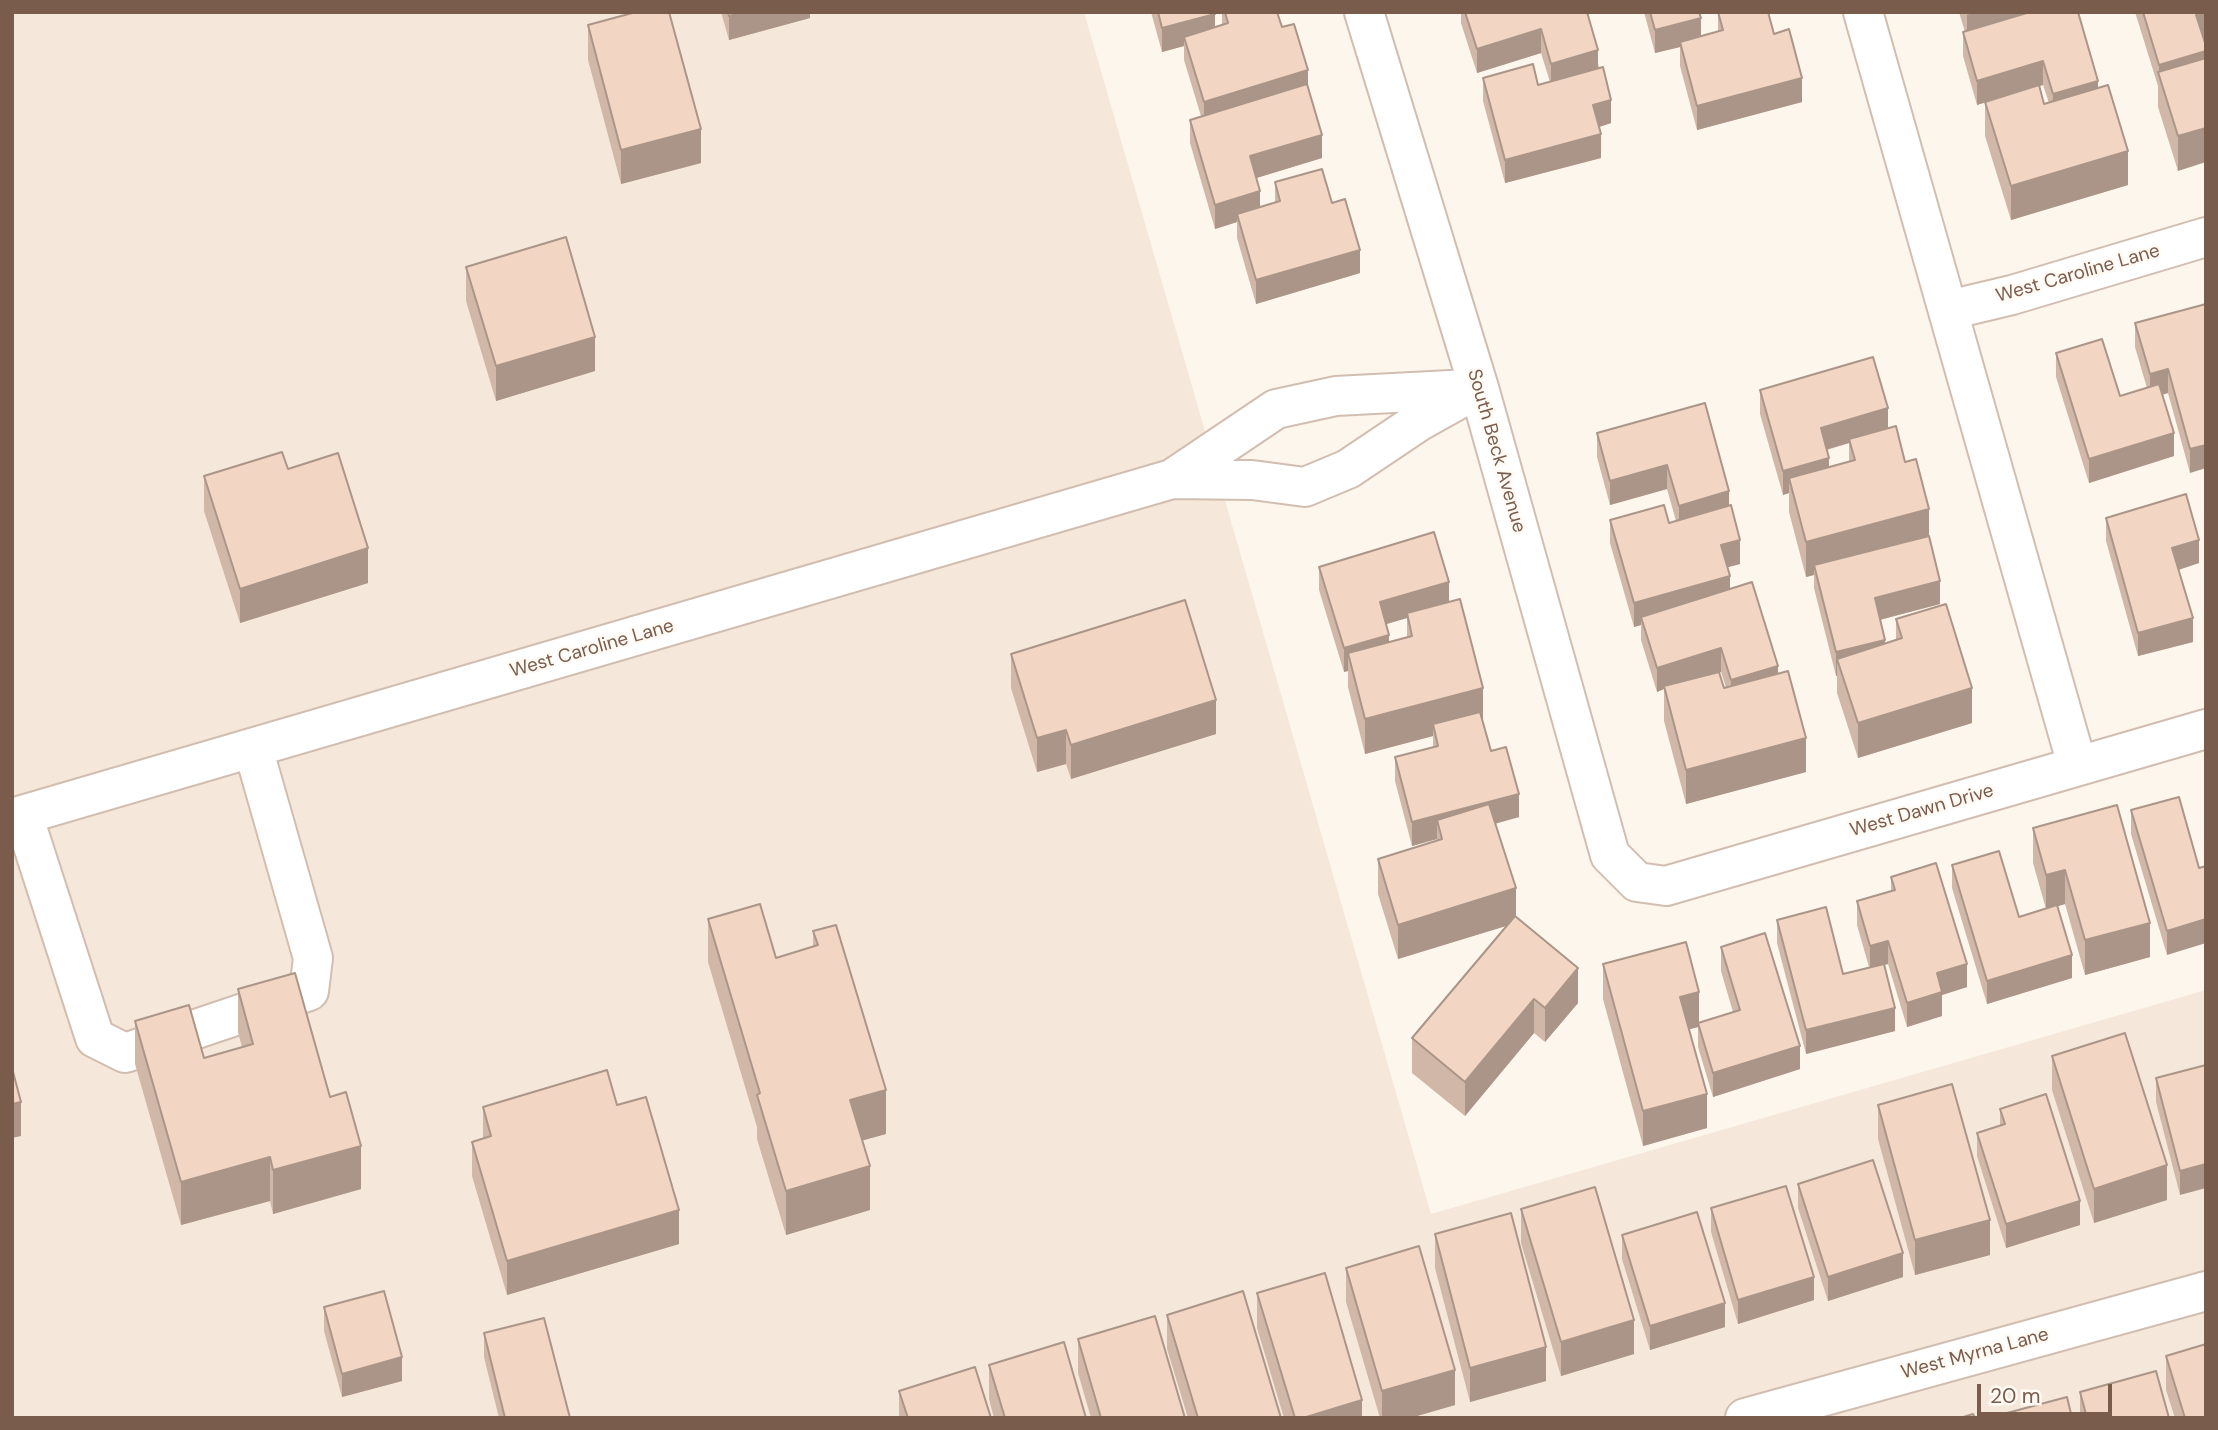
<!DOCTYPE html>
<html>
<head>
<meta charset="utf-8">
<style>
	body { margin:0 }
	#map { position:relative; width:2218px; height:1430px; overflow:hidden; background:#fdf6ec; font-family:"DM Sans",sans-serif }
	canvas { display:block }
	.frame { position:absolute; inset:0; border:14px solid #7a5c4d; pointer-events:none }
	.scale { position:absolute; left:1977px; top:1384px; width:135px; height:32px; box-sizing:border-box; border:4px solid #7a5c4d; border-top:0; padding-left:9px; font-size:21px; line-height:24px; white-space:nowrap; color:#7a5c4d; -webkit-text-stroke:5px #fffaf3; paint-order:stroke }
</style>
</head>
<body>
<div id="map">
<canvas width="2218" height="1430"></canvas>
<div class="frame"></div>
<div class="scale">20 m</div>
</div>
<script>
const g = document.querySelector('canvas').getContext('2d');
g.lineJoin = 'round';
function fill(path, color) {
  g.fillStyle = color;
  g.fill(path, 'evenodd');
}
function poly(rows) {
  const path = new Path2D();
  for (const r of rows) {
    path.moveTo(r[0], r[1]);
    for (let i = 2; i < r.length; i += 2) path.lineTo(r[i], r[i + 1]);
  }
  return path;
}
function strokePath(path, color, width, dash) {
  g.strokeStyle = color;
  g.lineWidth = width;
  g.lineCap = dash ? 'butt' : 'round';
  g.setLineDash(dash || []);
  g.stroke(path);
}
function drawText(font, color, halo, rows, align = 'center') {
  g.font = font + ' "DM Sans",sans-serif';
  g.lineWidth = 5;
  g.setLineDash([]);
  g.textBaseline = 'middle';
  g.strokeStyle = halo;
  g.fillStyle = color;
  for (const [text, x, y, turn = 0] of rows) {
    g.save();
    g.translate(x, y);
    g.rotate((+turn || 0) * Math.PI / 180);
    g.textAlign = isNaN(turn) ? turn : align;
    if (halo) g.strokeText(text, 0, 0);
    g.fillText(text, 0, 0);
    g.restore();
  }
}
fill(poly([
	[12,12,1084,12,1431,1214,2206,990,2206,1418,12,1418]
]), '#f5e8da');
const minor = poly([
	[1364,12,1479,388,1610,855,1637,882,1666,886,2206,729],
	[1863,12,2077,765],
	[1949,310,2012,295,2206,237],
	[1172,479,1276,409,1336,396,1469,389],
	[23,815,95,1038,125,1053,309,991,313,958,253,748],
	[12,818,1172,479,1252,480,1305,487,1348,469,1418,422,1479,388],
	[1745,1418,2206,1291]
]);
strokePath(minor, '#d1beb0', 42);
strokePath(minor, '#fff', 38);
fill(poly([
	[721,12,810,12,810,18,729,40],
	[1151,12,1215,12,1215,27,1222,25,1222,12,1277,12,1282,27,1308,90,1322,158,1256,178,1260,207,1275,203,1275,182,1332,203,1360,273,1256,304,1237,238,1237,222,1215,229,1190,143,1190,120,1201,116,1184,60,1184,46,1162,52],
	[1461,12,1587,12,1611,123,1599,127,1601,158,1505,183,1483,101,1483,78,1538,85,1550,82,1541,53,1477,73,1461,23],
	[1644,12,1699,12,1701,36,1718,32,1718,12,1768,12,1774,34,1802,102,1697,130,1680,66,1680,47,1655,53],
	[1959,12,2078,12,2098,88,2128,185,2011,220,1985,136,1985,102,1977,105,1963,56,1963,32,1965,32],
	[2043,85,2049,103,2044,104,2039,86],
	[2135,12,2206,12,2206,36,2203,37,2178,171,2158,107,2158,86],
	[588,25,701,163,621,184,588,60],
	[466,267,595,371,496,401,466,301],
	[2206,304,2190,473,2168,393,2162,395,2174,456,2089,483,2056,377,2056,353,2120,396,2147,388,2135,347,2135,323],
	[1760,390,1888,429,1905,462,1929,538,1940,604,1880,620,1885,644,1896,640,1896,619,1972,723,1858,758,1837,693,1837,676,1836,676,1814,588,1814,575,1806,577,1789,512,1789,493,1783,495,1760,414],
	[1849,443,1849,462,1829,467,1827,450],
	[1705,403,1729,506,1740,564,1728,567,1730,589,1778,674,1806,772,1686,804,1664,721,1664,689,1657,692,1641,640,1641,625,1634,627,1610,543,1610,520,1669,523,1676,521,1667,489,1610,505,1597,457,1597,433],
	[1719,672,1721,672,1726,687,1724,688],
	[288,469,368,583,240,623,204,511,204,476],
	[2204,474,2206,474,2206,513,2204,508],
	[2106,518,2199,563,2178,570,2193,642,2138,656,2106,541],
	[2206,548,2206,589,2204,583,2204,549],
	[1319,567,1449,602,1491,751,1519,817,1495,824,1516,917,1578,1003,1545,1042,1534,1033,1465,1116,1412,1073,1412,1038,1508,925,1398,959,1378,894,1378,859,1437,841,1437,839,1412,846,1395,781,1395,757,1433,748,1433,736,1365,754,1348,687,1348,671,1344,672,1319,590],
	[1407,618,1407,637,1389,642,1386,624],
	[1011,654,1216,734,1071,779,1066,764,1037,772,1011,688],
	[2131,810,2199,868,2167,955,2131,834],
	[2033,828,2150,957,2085,975,2065,904,2057,906,2072,978,1987,1004,1952,888,1952,865,2019,917,2046,909,2033,863],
	[1891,877,1967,987,1942,995,1942,1016,1907,1027,1888,964,1884,965,1895,1031,1806,1054,1777,943,1777,920,1843,974,1869,967,1857,925,1857,901,1891,891],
	[708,919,776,958,813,947,813,931,886,1134,862,1140,870,1210,786,1235,757,1139,757,1127,708,962],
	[1721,947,1800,1069,1713,1097,1698,1047,1698,1027,1689,1029,1707,1128,1643,1146,1603,999,1603,964,1699,1023,1733,1012,1721,971],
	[238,989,330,1097,361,1189,273,1214,270,1201,181,1225,135,1064,135,1021,204,1058,242,1047,238,1032],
	[2052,1056,2167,1200,2094,1223,2052,1090],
	[2206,1065,2180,1195,2156,1102,2156,1078],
	[617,1105,679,1244,507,1295,472,1176,472,1142,483,1139,483,1107],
	[1878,1105,1990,1255,1915,1275,1878,1139],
	[2000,1109,2080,1225,2006,1248,1977,1156,1977,1133,2000,1125],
	[1798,1184,1903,1277,1828,1301,1798,1208],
	[1711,1208,1814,1300,1738,1324,1711,1232],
	[1521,1209,1634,1354,1561,1376,1521,1243],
	[1435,1234,1546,1381,1470,1402,1435,1268],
	[1622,1235,1725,1327,1650,1350,1622,1259],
	[1346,1268,1455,1405,1410,1418,1380,1418,1346,1302],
	[1257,1293,1362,1418,1284,1418,1257,1328],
	[324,1307,402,1381,342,1397,324,1331],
	[1167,1315,1281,1418,1188,1418,1167,1349],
	[484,1333,570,1418,499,1418,484,1357],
	[1078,1339,1185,1418,1091,1418,1078,1373],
	[2166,1356,2206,1418,2175,1418,2166,1390],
	[989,1365,1086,1418,994,1418,989,1399],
	[899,1391,991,1418,899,1418],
	[2080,1392,2169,1418,2080,1418]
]), '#d1b7a8');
fill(poly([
	[744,12,810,12,810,18,729,40,729,16],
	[1976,12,2052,12,1967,39,1967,15],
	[2206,12,2206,36,2196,39,2196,15],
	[1215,14,1215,37,1184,37,1184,46,1162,52,1162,28],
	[1701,18,1701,42,1680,42,1680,47,1655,53,1655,30],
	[1541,29,1541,53,1477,73,1477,49],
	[1598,50,1598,74,1551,88,1551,64],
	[2206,51,2206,74,2159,74,2159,65],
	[2043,61,2043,85,1977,105,1977,81],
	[1308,70,1308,94,1204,126,1204,102],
	[1802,78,1802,102,1697,130,1697,106],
	[2098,81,2098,104,2053,118,2053,94],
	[1611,100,1611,123,1593,129,1593,105],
	[2206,128,2206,162,2178,171,2178,136],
	[701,129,701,163,621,184,621,150],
	[1601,134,1601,158,1505,183,1505,160],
	[1322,135,1322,158,1250,180,1250,156],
	[2128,151,2128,185,2011,220,2011,186],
	[1260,191,1260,215,1237,214,1237,222,1215,229,1215,205],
	[1360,250,1360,273,1256,304,1256,280],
	[595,337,595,371,496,401,496,366],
	[2168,369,2168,393,2150,398,2150,374],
	[1888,408,1888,432,1849,439,1849,443,1821,451,1821,428],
	[2174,433,2174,456,2089,483,2089,459],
	[2206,445,2206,468,2190,473,2190,449],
	[1829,458,1829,482,1789,478,1789,493,1783,495,1783,471],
	[1667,465,1667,489,1610,505,1610,481],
	[1729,491,1729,515,1679,529,1679,506],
	[1929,509,1929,544,1814,565,1814,575,1806,577,1806,542],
	[1740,540,1740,564,1721,569,1721,545],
	[2199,540,2199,563,2172,572,2172,548],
	[368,548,368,583,240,623,240,589],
	[1730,576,1730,600,1641,617,1641,625,1634,627,1634,603],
	[1940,581,1940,604,1875,621,1875,598],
	[1449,582,1449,605,1407,613,1407,618,1380,626,1380,602],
	[2193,618,2193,642,2138,656,2138,633],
	[1389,635,1389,658,1348,653,1348,671,1344,672,1344,648],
	[1885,640,1885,663,1837,659,1837,676,1836,676,1836,652],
	[1721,648,1721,672,1665,689,1664,686,1664,689,1657,692,1657,668],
	[1778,666,1778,690,1731,704,1731,680],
	[1483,688,1483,722,1433,724,1433,736,1365,754,1365,719],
	[1972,688,1972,723,1858,758,1858,723],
	[1216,700,1216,734,1071,779,1071,745],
	[1066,730,1066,764,1037,772,1037,738],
	[1806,738,1806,772,1686,804,1686,770],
	[1519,794,1519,817,1442,838,1437,820,1437,839,1412,846,1412,822],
	[2065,870,2065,904,2046,910,2046,875],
	[1516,888,1516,923,1398,959,1398,925],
	[2206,919,2206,943,2167,955,2167,931],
	[2150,923,2150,957,2085,975,2085,940],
	[1888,941,1888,964,1870,969,1870,946],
	[2072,955,2072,978,1987,1004,1987,981],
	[1967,964,1967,987,1942,995,1942,1016,1907,1027,1907,1003,1937,973],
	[1578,968,1578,1003,1545,1042,1545,1008],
	[1699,992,1699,1026,1698,1023,1698,1027,1680,1032,1680,997],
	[1534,999,1534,1033,1465,1116,1465,1082],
	[1895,1008,1895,1031,1806,1054,1806,1030],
	[1800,1046,1800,1069,1713,1097,1713,1073],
	[886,1090,886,1134,850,1144,850,1100],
	[1707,1094,1707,1128,1643,1146,1643,1111],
	[21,1102,21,1136,12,1138,12,1104],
	[361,1146,361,1189,273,1214,273,1170],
	[270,1157,270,1201,181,1225,181,1182],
	[2206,1164,2206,1188,2180,1195,2180,1171],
	[2167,1165,2167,1200,2094,1223,2094,1189],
	[870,1166,870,1210,786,1235,786,1191],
	[2080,1201,2080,1225,2006,1248,2006,1224],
	[679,1210,679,1244,507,1295,507,1261],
	[1990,1220,1990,1255,1915,1275,1915,1240],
	[1903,1253,1903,1277,1828,1301,1828,1277],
	[1814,1277,1814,1300,1738,1324,1738,1300],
	[1725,1303,1725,1327,1650,1350,1650,1326],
	[1634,1320,1634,1354,1561,1376,1561,1342],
	[1546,1347,1546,1381,1470,1402,1470,1368],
	[402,1357,402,1381,342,1397,342,1374],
	[1455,1370,1455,1405,1410,1418,1382,1418,1382,1391],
	[1362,1400,1362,1418,1303,1418]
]), '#aa9588');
const building = poly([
	[636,12,669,12,701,129,621,150,588,25,636,12],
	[728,12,744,12,729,16,728,12],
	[1158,12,1215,12,1215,14,1162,28,1158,12],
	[1225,12,1277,12,1282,27,1294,24,1308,70,1204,102,1184,37,1228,23,1225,12],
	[1465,12,1587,12,1598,50,1551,64,1541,29,1477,49,1465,12],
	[1650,12,1699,12,1701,18,1655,30,1650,12],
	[1718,12,1768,12,1774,34,1789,29,1802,78,1697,106,1680,42,1723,30,1718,12],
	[2030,12,2078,12,2098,81,2053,94,2043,61,1977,81,1963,32,2030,12],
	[2143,12,2206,12,2196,15,2206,46,2206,51,2159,65,2143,12],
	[2206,58,2206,128,2178,136,2158,72,2206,58],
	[1533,64,1538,85,1603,67,1611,100,1593,105,1601,134,1505,160,1483,78,1533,64],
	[1307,84,1322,135,1250,156,1260,191,1215,205,1190,120,1307,84],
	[2039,85,2044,104,2108,85,2128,151,2011,186,1985,102,2039,85],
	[1322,169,1332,203,1345,199,1360,250,1256,280,1237,214,1280,201,1275,182,1322,169],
	[566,237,595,337,496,366,466,267,566,237],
	[2206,304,2206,445,2190,449,2168,369,2150,374,2135,323,2206,304],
	[2102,339,2120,396,2159,384,2174,433,2089,459,2056,353,2102,339],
	[1873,357,1888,408,1821,428,1829,458,1783,471,1760,390,1873,357],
	[1705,403,1729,491,1679,506,1667,465,1610,481,1597,433,1705,403],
	[1896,426,1905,462,1916,459,1929,509,1806,542,1789,478,1855,460,1849,439,1896,426],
	[282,452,288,469,338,453,368,548,240,589,204,476,282,452],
	[2186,494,2199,540,2172,548,2193,618,2138,633,2106,518,2186,494],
	[1664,505,1669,523,1731,505,1740,540,1721,545,1730,576,1634,603,1610,520,1664,505],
	[1434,532,1449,582,1380,602,1389,635,1344,648,1319,567,1434,532],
	[1929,536,1940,581,1875,598,1885,640,1836,652,1814,565,1929,536],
	[1752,582,1778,666,1731,680,1721,648,1657,668,1641,617,1752,582],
	[1460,599,1483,688,1365,719,1348,653,1412,636,1407,613,1460,599],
	[1185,600,1216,700,1071,745,1066,730,1037,738,1011,654,1185,600],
	[1946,604,1972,688,1858,723,1837,659,1902,638,1896,619,1946,604],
	[1788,671,1806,738,1686,770,1664,686,1719,672,1724,688,1788,671],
	[1480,712,1491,751,1506,747,1519,794,1412,822,1395,757,1438,746,1433,724,1480,712],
	[2179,797,2199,868,2206,866,2206,919,2167,931,2131,810,2179,797],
	[1489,804,1516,888,1398,925,1378,859,1442,839,1437,820,1489,804],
	[2117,805,2150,923,2085,940,2065,870,2046,875,2033,828,2117,805],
	[1999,851,2019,917,2057,905,2072,955,1987,981,1952,865,1999,851],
	[1936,863,1967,964,1937,973,1942,992,1907,1003,1888,941,1870,946,1857,901,1895,890,1891,877,1936,863],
	[760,904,776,958,818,945,813,931,836,925,886,1090,850,1100,870,1166,786,1191,757,1095,760,1093,708,919,760,904],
	[1826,907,1843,974,1884,964,1895,1008,1806,1030,1777,920,1826,907],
	[1515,916,1578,968,1545,1008,1534,999,1465,1082,1412,1038,1515,916],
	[1765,933,1800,1046,1713,1073,1698,1023,1740,1010,1721,947,1765,933],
	[1686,942,1699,992,1680,997,1707,1094,1643,1111,1603,964,1686,942],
	[295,973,330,1097,346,1092,361,1146,273,1170,270,1157,181,1182,135,1021,189,1005,204,1058,253,1044,238,989,295,973],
	[2125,1033,2167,1165,2094,1189,2052,1056,2125,1033],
	[2206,1065,2206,1164,2180,1171,2156,1078,2206,1065],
	[12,1068,21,1102,12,1104,12,1068],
	[607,1070,617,1105,646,1097,679,1210,507,1261,472,1142,491,1136,483,1107,607,1070],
	[1952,1084,1990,1220,1915,1240,1878,1105,1952,1084],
	[2046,1094,2080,1201,2006,1224,1977,1133,2005,1124,2000,1109,2046,1094],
	[1873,1160,1903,1253,1828,1277,1798,1184,1873,1160],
	[1786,1186,1814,1277,1738,1300,1711,1208,1786,1186],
	[1595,1187,1634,1320,1561,1342,1521,1209,1595,1187],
	[1697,1212,1725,1303,1650,1326,1622,1235,1697,1212],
	[1511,1213,1546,1347,1470,1368,1435,1234,1511,1213],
	[1419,1246,1455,1370,1382,1391,1346,1268,1419,1246],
	[1325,1273,1362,1400,1303,1418,1295,1418,1257,1293,1325,1273],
	[384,1291,402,1357,342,1374,324,1307,384,1291],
	[1243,1291,1281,1418,1198,1418,1167,1315,1243,1291],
	[1155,1316,1185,1418,1101,1418,1078,1339,1155,1316],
	[544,1318,570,1418,505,1418,484,1333,544,1318],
	[1064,1342,1086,1418,1005,1418,989,1365,1064,1342],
	[2206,1344,2206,1418,2185,1418,2166,1356,2206,1344],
	[975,1367,991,1418,908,1418,899,1391,975,1367],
	[2156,1371,2169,1418,2087,1418,2080,1392,2156,1371],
	[2067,1397,2072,1418,1992,1418,1992,1417,2067,1397],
	[1973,1414,1975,1418,1960,1418,1973,1414]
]);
fill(building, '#f3d5c3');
strokePath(building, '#aa9588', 2);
drawText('19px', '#7a5c4d', '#fffaf3', [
	["West Caroline Lane",2078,274,-16],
	["South Beck Avenue",1496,451,74],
	["West Caroline Lane",592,649,-16],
	["West Dawn Drive",1922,811,-16],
	["West Myrna Lane",1975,1354,-15]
]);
</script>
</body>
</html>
